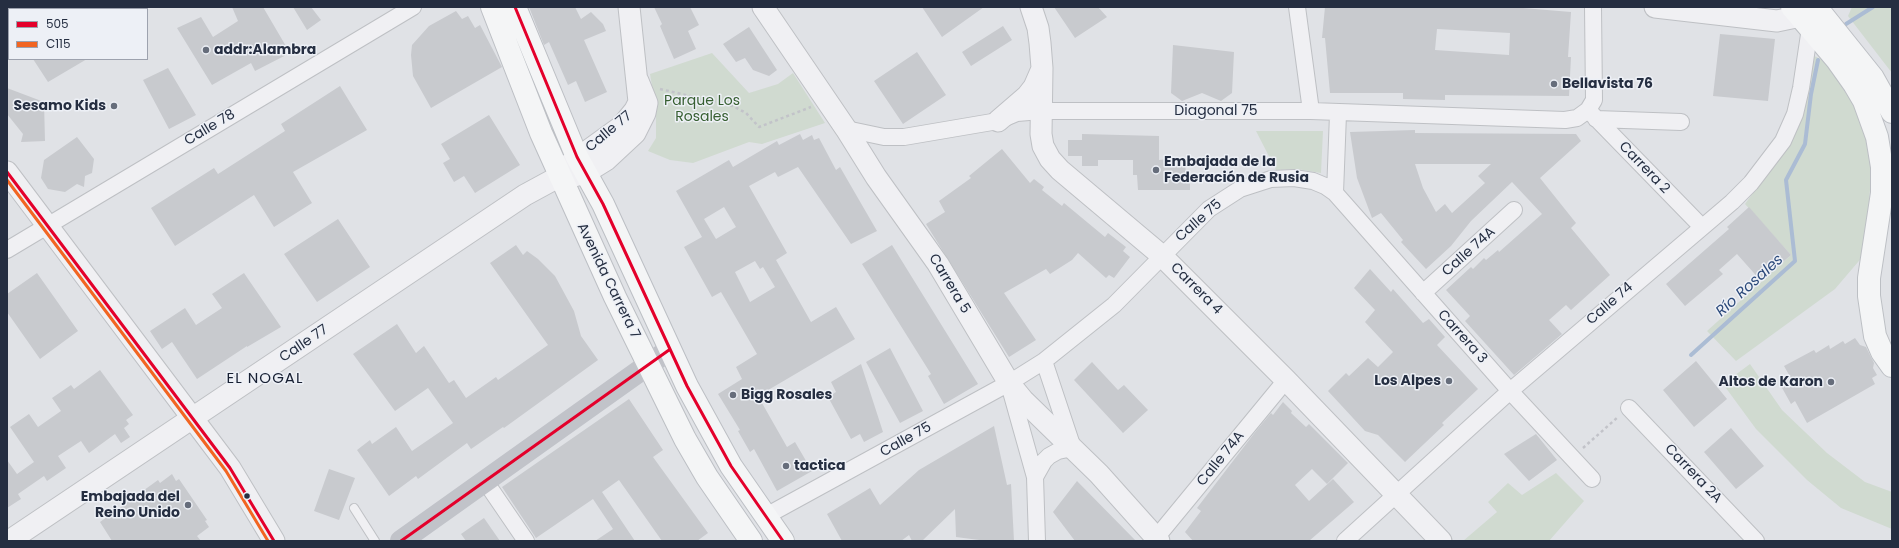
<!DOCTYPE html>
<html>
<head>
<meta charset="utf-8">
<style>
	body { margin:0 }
	#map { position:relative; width:1899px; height:548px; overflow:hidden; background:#e0e2e6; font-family:Poppins,sans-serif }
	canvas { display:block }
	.frame { position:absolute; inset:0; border:8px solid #252e41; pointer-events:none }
	.legend { position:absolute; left:8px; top:8px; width:140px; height:52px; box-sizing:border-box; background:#edf0f6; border:1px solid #9da2ae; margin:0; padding:5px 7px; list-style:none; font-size:12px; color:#252e41 }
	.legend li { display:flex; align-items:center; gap:8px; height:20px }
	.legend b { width:20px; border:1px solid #9da2ae }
</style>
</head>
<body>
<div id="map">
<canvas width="1899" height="548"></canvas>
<div class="frame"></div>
<ul class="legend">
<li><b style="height:5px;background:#e4002b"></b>505</li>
<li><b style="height:5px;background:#f26522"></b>C115</li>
</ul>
</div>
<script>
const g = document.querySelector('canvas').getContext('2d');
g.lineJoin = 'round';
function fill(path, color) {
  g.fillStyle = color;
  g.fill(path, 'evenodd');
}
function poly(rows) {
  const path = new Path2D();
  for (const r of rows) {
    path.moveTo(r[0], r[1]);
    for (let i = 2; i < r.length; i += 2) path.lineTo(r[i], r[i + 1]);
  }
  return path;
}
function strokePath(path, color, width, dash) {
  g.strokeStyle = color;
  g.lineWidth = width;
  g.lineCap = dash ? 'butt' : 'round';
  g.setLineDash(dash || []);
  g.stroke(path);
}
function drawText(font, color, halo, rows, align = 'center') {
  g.font = font + ' Poppins,sans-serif';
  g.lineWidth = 3;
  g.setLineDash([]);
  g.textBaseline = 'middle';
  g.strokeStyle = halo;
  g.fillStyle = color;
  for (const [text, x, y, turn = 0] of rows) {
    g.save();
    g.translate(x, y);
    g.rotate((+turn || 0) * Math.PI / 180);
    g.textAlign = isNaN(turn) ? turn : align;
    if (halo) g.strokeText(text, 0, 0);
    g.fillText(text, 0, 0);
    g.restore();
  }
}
fill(poly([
	[1852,7,1892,7,1892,73,1848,16],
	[712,53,749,93,778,84,793,73,825,123,762,144,749,142,693,163,670,160,648,151,656,138,656,109,650,74],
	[1810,54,1825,61,1862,118,1872,168,1864,255,1835,289,1736,361,1707,331,1791,255,1745,204,1771,168],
	[1256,131,1323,131,1321,173,1297,169,1276,170],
	[1750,364,1782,410,1827,453,1865,482,1892,492,1892,529,1841,508,1807,480,1756,429,1723,384],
	[1556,473,1584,501,1549,541,1463,541,1497,512,1488,502,1508,483,1522,495]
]), '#d0dad0');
strokePath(poly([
	[1846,24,1873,7],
	[1691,355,1795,261,1786,180,1805,144,1811,94,1818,60]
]), '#abbcd4', 4);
fill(poly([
	[232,7,263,7,290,53,255,71,251,63,212,85,177,28,201,17,213,37,238,21],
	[293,7,311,7,321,20,307,30],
	[529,7,575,7,581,19,591,12,603,24,606,31,584,40,607,92,585,102,576,81,568,85,549,42,544,45],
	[654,7,690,7,699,25,688,31,696,49,674,59,660,26,662,24],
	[922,7,984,7,942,37],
	[1054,7,1098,7,1107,17,1075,38],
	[1325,7,1511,7,1571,12,1568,57,1571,57,1569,96,1445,95,1445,100,1403,99,1403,93,1330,93,1325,38,1322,38],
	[1437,29,1510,33,1509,55,1435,50],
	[456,11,462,19,468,16,475,28,480,25,502,67,431,108,413,76,411,55,412,45,429,26],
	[1003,26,1012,40,971,66,962,52],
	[749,27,777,70,769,76,753,70,745,58,736,62,723,44],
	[1720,34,1775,39,1768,101,1713,96],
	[1173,45,1234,52,1232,93,1221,101,1202,93,1182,101,1171,93],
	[917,52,946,95,903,124,874,81],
	[33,59,87,59,48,82],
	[168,68,196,115,169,129,143,80],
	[340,86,367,130,293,172,312,203,274,227,254,195,175,246,151,208,214,168,218,174,285,131,281,124],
	[7,88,44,102,45,141,21,142,23,134,7,114],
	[489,115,520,165,475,193,464,176,454,182,443,163,450,159,441,144],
	[1415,130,1415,133,1576,134,1581,141,1540,178,1576,223,1571,228,1610,275,1571,310,1566,305,1549,320,1562,334,1514,375,1465,321,1470,316,1446,290,1471,267,1473,269,1484,258,1486,260,1498,250,1499,252,1542,214,1512,182,1471,221,1451,246,1426,269,1401,242,1403,240,1381,213,1372,218,1357,178,1350,132],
	[1415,164,1491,164,1478,176,1485,183,1452,213,1445,204,1436,212,1423,188],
	[800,134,803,140,812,135,814,140,819,138,836,170,840,167,877,231,851,244,798,167,778,177,775,172,749,186,787,253,776,260,811,322,836,307,855,339,758,396,787,447,795,442,812,471,777,491,754,449,750,452,738,431,740,430,718,394,742,379,736,367,757,354,721,292,712,297,684,247,702,237,676,191,729,160,733,167,777,141,779,145],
	[724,207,736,227,716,239,704,219],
	[755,261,760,269,763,267,775,287,750,302,735,272],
	[1082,134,1159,136,1159,160,1170,159,1170,162,1185,162,1186,175,1190,175,1190,190,1138,190,1137,175,1133,175,1133,160,1098,160,1098,166,1082,166,1082,156,1068,156,1068,140,1082,140],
	[77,137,94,159,92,173,85,176,84,187,77,184,65,192,48,189,41,178,44,160],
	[1002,149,1030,183,1034,179,1044,187,1042,190,1062,206,1064,203,1105,237,1108,233,1126,247,1123,251,1130,257,1114,278,1109,275,1106,278,1078,253,1072,260,1050,274,1046,269,1004,293,1036,340,1009,357,926,224,945,212,939,201,971,178,969,176],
	[1749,207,1791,255,1761,281,1737,254,1719,270,1723,274,1685,306,1666,284,1729,229,1727,227],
	[338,219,370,267,317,302,284,254],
	[516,245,523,255,527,251,538,259,555,276,574,311,581,336,598,360,504,428,503,427,471,449,467,443,418,479,416,476,389,496,357,450,370,440,372,444,396,427,412,451,453,423,428,388,395,411,353,354,397,324,416,353,424,346,449,383,454,380,466,398,496,377,498,380,548,345,490,263],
	[892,245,978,384,944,404,928,376,931,374,862,264],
	[1370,269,1391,292,1393,289,1423,323,1429,319,1445,337,1437,345,1478,389,1442,423,1444,425,1405,462,1378,435,1365,431,1328,391,1346,373,1349,376,1368,358,1378,367,1393,352,1365,322,1375,310,1354,288],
	[37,273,78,331,40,359,7,312,7,294],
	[244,273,281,327,247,347,247,346,197,379,172,342,162,349,150,331,185,308,196,325,222,308,212,294],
	[1855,338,1860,345,1866,347,1874,363,1873,368,1877,375,1872,378,1875,384,1807,423,1795,401,1791,404,1781,386,1792,380,1784,366,1814,350,1816,353,1829,345,1830,349,1843,341,1845,344],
	[890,348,923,411,900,423,866,362],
	[1696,361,1727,399,1694,427,1663,390],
	[1092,362,1118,390,1124,385,1148,410,1123,433,1074,380],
	[861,364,883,432,864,442,860,434,851,439,828,397,836,392,831,382],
	[100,370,133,415,126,420,129,424,124,428,130,437,121,443,115,434,89,453,81,441,58,456,66,468,47,481,44,476,18,494,21,499,7,508,7,460,17,474,34,462,10,427,29,414,38,427,61,411,52,398,71,385,74,389],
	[629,399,663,450,653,457,708,533,697,541,662,541,619,480,602,492,635,541,595,541,613,529,593,499,536,538,502,487],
	[1283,402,1292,411,1291,413,1306,427,1309,424,1348,463,1327,484,1312,469,1295,485,1309,501,1333,479,1354,502,1309,541,1193,541,1185,532,1201,511,1197,508,1256,431,1271,413,1273,415],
	[994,426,1007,485,1011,484,1014,541,987,541,956,537,955,509,922,541,912,541,909,535,901,541,842,541,827,514,870,488,880,505,919,470],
	[1731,428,1764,466,1736,489,1704,452],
	[1536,434,1557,460,1529,481,1504,454],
	[329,469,355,478,339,520,314,511],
	[172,474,176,481,179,479,207,520,205,521,209,527,197,536,201,541,112,541,100,522,158,480,160,483],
	[1077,481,1136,541,1075,541,1053,512],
	[484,518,500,541,466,541,461,534]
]), '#c8cace');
const service = poly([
	[354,508,375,541]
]);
const minor = poly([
	[1297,7,1311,111],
	[53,9,57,7],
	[7,35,9,34],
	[1588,110,1701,226],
	[1596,119,1681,122],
	[846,129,884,137,904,137,998,121,1017,113,1041,111,1311,111,1565,120,1577,118,1588,110,1594,100,1593,7],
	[1335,193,1338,114],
	[7,250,413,7],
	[1423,293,1514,210],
	[1010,388,1035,477,1037,541],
	[1629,408,1756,541],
	[1035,477,1044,461,1049,456,1058,451,1073,448,1044,361],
	[485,481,526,541],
	[766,516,1009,383,1044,361,1114,305,1209,209,1240,189,1271,179,1294,178,1313,181,1325,186,1335,193,1510,391,1592,479],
	[1156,538,1286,380],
	[1345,541,1510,391,1732,202,1751,183,1783,141,1795,114,1801,88,1810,28]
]);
const tertiary = poly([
	[763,7,846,129,876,177,938,264,1009,383,1023,400,1099,474,1159,541],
	[1031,7,1038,28,1040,43,1042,68,1041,134,1043,146,1050,159,1060,170,1161,255,1286,380,1441,541],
	[1655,7,1777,21,1801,16],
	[998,121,1027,96,1034,87,1041,71],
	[564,168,622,126,635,110,639,102,629,7],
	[7,172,230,468,274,541],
	[9,541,525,195,560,176,570,177,585,173,606,160,635,133,645,113,647,103,638,81]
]);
const primary = poly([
	[492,7,541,133,615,297,685,439,707,477,751,541],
	[515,7,577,157,603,204,687,386,731,466,783,541],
	[1792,7,1837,60,1854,84,1864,101,1877,137,1882,167,1882,193,1869,278,1869,296,1875,336,1882,352,1892,366],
	[1816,7,1873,78,1892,112]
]);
strokePath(service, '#bec0c4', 10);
strokePath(minor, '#bec0c4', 18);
strokePath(tertiary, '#bec0c4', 23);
strokePath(primary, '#bcbfc4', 24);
strokePath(poly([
	[660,89,733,106,746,113,759,127,811,107],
	[1583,448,1618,417]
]), '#c2c3c9', 2.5, [3, 3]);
strokePath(service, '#f0f0f3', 8);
strokePath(minor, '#f0f0f3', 16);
strokePath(tertiary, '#f0f0f3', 21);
strokePath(poly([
	[401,541,669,350]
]), '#c1c3c9', 22);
strokePath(primary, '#f4f5f6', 22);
strokePath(poly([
	[515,7,577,157,603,204,687,386,731,466,783,541],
	[7,172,230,468,274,541],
	[401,541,669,350]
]), '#e4002b', 3);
strokePath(poly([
	[7,180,226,471,268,541]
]), '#f26522', 3);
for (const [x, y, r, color] of [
	[206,50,4,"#666d7b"],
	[1554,84,4,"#666d7b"],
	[114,106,4,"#666d7b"],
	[1156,170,4,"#666d7b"],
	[1449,381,4,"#666d7b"],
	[1831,382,4,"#666d7b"],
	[733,395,4,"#666d7b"],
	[786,466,4,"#666d7b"],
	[247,496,3.5,"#252e41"],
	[188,505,4,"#666d7b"]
]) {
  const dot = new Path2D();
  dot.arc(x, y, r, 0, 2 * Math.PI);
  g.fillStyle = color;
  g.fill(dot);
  strokePath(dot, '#edf0f6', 1.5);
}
drawText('bold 14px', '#252e41', '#edf0f6', [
	["addr:Alambra",214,50],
	["Bellavista 76",1562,84],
	["Sesamo Kids",106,106,"right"],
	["Embajada de la",1164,162],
	["Federación de Rusia",1164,178],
	["Los Alpes",1441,381,"right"],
	["Altos de Karon",1823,382,"right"],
	["Bigg Rosales",741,395],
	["tactica",794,466],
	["Embajada del",180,497,"right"],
	["Reino Unido",180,513,"right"]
], 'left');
drawText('14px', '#375f31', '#edf0f6', [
	["Parque Los",702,101],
	["Rosales",702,117]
]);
drawText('14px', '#252e41', '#edf0f6', [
	["Diagonal 75",1216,111],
	["Calle 78",210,128,-31],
	["Calle 77",609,132,-40],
	["Carrera 2",1644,168,46],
	["Calle 75",1199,221,-41],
	["Calle 74A",1469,252,-42],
	["Avenida Carrera 7",608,281,64],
	["Carrera 5",949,284,59],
	["Carrera 4",1196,289,45],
	["Calle 74",1610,304,-41],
	["Carrera 3",1462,337,48],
	["Calle 77",304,344,-34],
	["Calle 75",906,440,-29],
	["Calle 74A",1221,459,-51],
	["Carrera 2A",1693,474,46]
]);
drawText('italic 15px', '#2b497a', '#edf0f6', [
	["Río Rosales",1750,286,-42]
]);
g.letterSpacing = '1px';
drawText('15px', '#171f32', '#edf0f6', [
	["EL NOGAL",265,379]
]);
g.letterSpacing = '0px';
</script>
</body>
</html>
